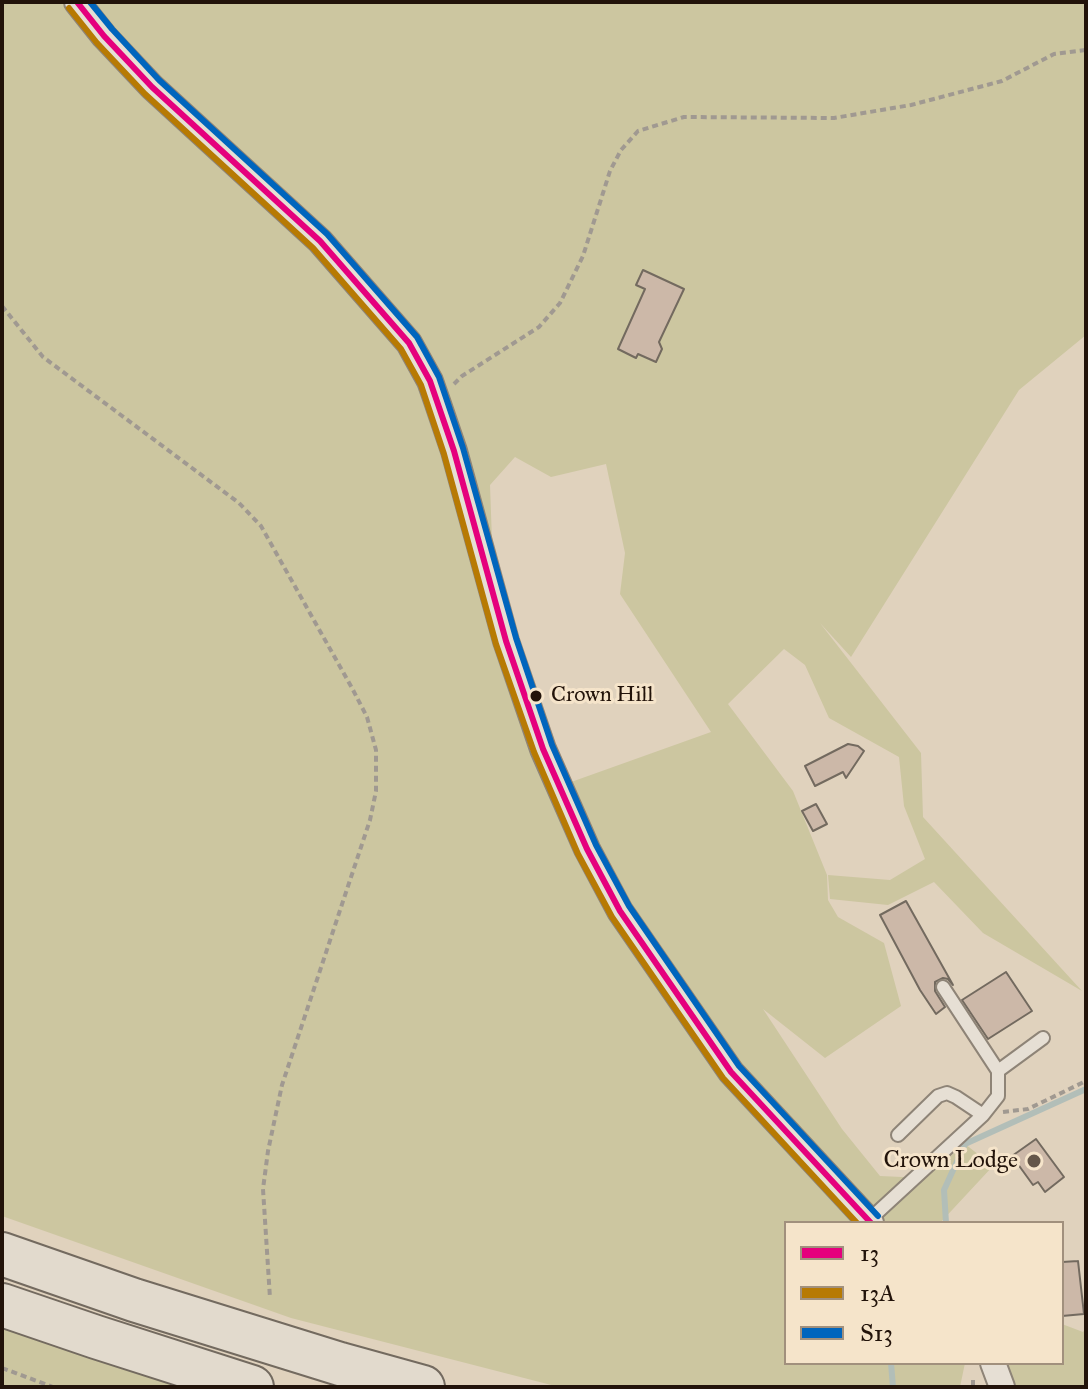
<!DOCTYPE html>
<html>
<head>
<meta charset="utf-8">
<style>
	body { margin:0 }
	#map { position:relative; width:1088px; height:1389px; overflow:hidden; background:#e0d2bd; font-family:"IM FELL Great Primer",serif }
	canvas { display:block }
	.frame { position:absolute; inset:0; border:4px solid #22130a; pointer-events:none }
	.legend { position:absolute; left:784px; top:1221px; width:280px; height:144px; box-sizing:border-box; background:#f5e4ca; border:2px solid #a1907d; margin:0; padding:10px 14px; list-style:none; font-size:24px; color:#22130a }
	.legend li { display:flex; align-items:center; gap:16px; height:40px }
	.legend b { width:40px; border:2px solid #a1907d }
</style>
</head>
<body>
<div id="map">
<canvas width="1088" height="1389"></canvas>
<div class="frame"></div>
<ul class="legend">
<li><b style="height:10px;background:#e5007d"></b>13</li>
<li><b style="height:10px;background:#b77a03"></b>13A</li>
<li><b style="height:10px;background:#0065bd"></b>S13</li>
</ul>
</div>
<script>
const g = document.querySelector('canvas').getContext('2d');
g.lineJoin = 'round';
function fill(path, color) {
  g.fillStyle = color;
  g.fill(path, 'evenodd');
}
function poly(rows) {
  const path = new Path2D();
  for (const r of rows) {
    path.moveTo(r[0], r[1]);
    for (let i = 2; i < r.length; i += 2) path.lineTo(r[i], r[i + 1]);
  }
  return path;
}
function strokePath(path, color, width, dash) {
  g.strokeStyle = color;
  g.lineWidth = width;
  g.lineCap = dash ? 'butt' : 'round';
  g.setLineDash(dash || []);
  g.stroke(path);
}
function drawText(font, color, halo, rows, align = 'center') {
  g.font = font + ' "IM FELL Great Primer",serif';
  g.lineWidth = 6;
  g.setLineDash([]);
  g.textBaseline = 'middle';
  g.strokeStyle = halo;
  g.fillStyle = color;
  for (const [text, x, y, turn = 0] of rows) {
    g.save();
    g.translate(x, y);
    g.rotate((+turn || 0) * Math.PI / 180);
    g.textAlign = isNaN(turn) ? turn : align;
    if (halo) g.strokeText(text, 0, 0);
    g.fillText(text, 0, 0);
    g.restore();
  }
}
fill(poly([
	[2,2,1086,2,1086,335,1019,390,851,657,820,623,921,753,923,817,1082,991,983,933,934,882,888,905,830,899,828,875,890,880,925,859,904,806,899,757,829,718,805,665,784,649,728,704,793,791,827,875,828,900,838,917,884,943,901,1006,825,1058,763,1009,842,1129,880,1176,924,1178,965,1144,993,1166,940,1223,786,1223,786,1363,965,1363,960,1387,559,1387,291,1318,2,1216],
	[515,457,551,477,606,464,625,553,620,594,711,732,560,786,494,597,490,485],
	[1062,1324,1083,1332,1086,1327,1086,1387,1003,1387,986,1363,1062,1363],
	[2,1327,195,1387,2,1387]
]), '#ccc6a0');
strokePath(poly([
	[946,1223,944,1190,965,1144,1086,1089],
	[891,1363,893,1387]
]), '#b2beb8', 6);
const building = poly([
	[643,270,684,289,659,342,662,349,656,362,638,354,636,358,618,349,645,289,636,285,643,270],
	[848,744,858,746,864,751,846,778,843,772,815,786,805,766,848,744],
	[816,804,827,824,813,831,802,811,816,804],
	[906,901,953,985,948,979,943,978,935,982,935,991,945,1007,936,1014,920,990,880,915,906,901],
	[1006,972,1032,1011,988,1039,962,1000,1006,972],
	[1036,1139,1064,1177,1045,1192,1038,1182,1033,1185,1012,1156,1036,1139],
	[1078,1261,1084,1314,1062,1316,1062,1262,1078,1261]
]);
fill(building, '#ccb8a8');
strokePath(building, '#736a5f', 2);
const service = poly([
	[943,987,998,1071],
	[898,1135,938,1096,947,1093,956,1097,983,1115],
	[868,1221,983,1115,998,1096,998,1071,1043,1038]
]);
const minor = poly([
	[77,2,104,36,152,87,320,241,409,343,430,381,437,401,454,451,506,641,543,749,587,849,620,911,731,1072,871,1223],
	[993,1363,1002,1387]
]);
const motorway = poly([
	[2,1254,134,1300,340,1364,423,1387],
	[2,1305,96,1337,252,1387]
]);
strokePath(service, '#8e8477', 16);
strokePath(minor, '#8e8477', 28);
strokePath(motorway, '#736a5f', 46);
strokePath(poly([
	[2,306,43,357,239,503,261,526,352,688,367,717,376,750,376,791,370,820,282,1085,268,1151,263,1189,270,1298],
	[454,384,462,376,539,327,560,303,583,256,610,171,621,150,638,131,684,117,834,118,911,105,1002,81,1054,54,1086,50],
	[1003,1112,1028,1109,1086,1081],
	[2,1368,53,1387],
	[973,1380,973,1387]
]), '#a09991', 4, [6, 4]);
strokePath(service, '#e6dfd4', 12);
strokePath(minor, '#e6dfd4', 24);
strokePath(motorway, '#e2dacd', 42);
strokePath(poly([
	[77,2,104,36,152,87,320,241,409,343,430,381,454,451,506,641,543,749,587,849,620,911,731,1072,871,1223]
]), '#e5007d', 6);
strokePath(poly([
	[69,8,97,43,145,94,313,248,401,349,421,385,444,454,496,644,534,752,578,854,612,917,723,1078,857,1223]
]), '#b77a03', 6);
strokePath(poly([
	[90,2,112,29,159,80,327,234,417,337,439,377,463,448,516,638,552,745,596,845,629,906,739,1066,878,1216]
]), '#0065bd', 6);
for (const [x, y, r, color] of [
	[536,696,7,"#22130a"],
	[1034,1161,8,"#645649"]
]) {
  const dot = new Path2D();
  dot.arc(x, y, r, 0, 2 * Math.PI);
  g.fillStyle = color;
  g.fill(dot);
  strokePath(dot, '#f5e4ca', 3);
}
drawText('22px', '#22130a', '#f5e4ca', [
	["Crown Hill",551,696]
], 'left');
drawText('24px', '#22130a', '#f5e4ca', [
	["Crown Lodge",1018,1161]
], 'right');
</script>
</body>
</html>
